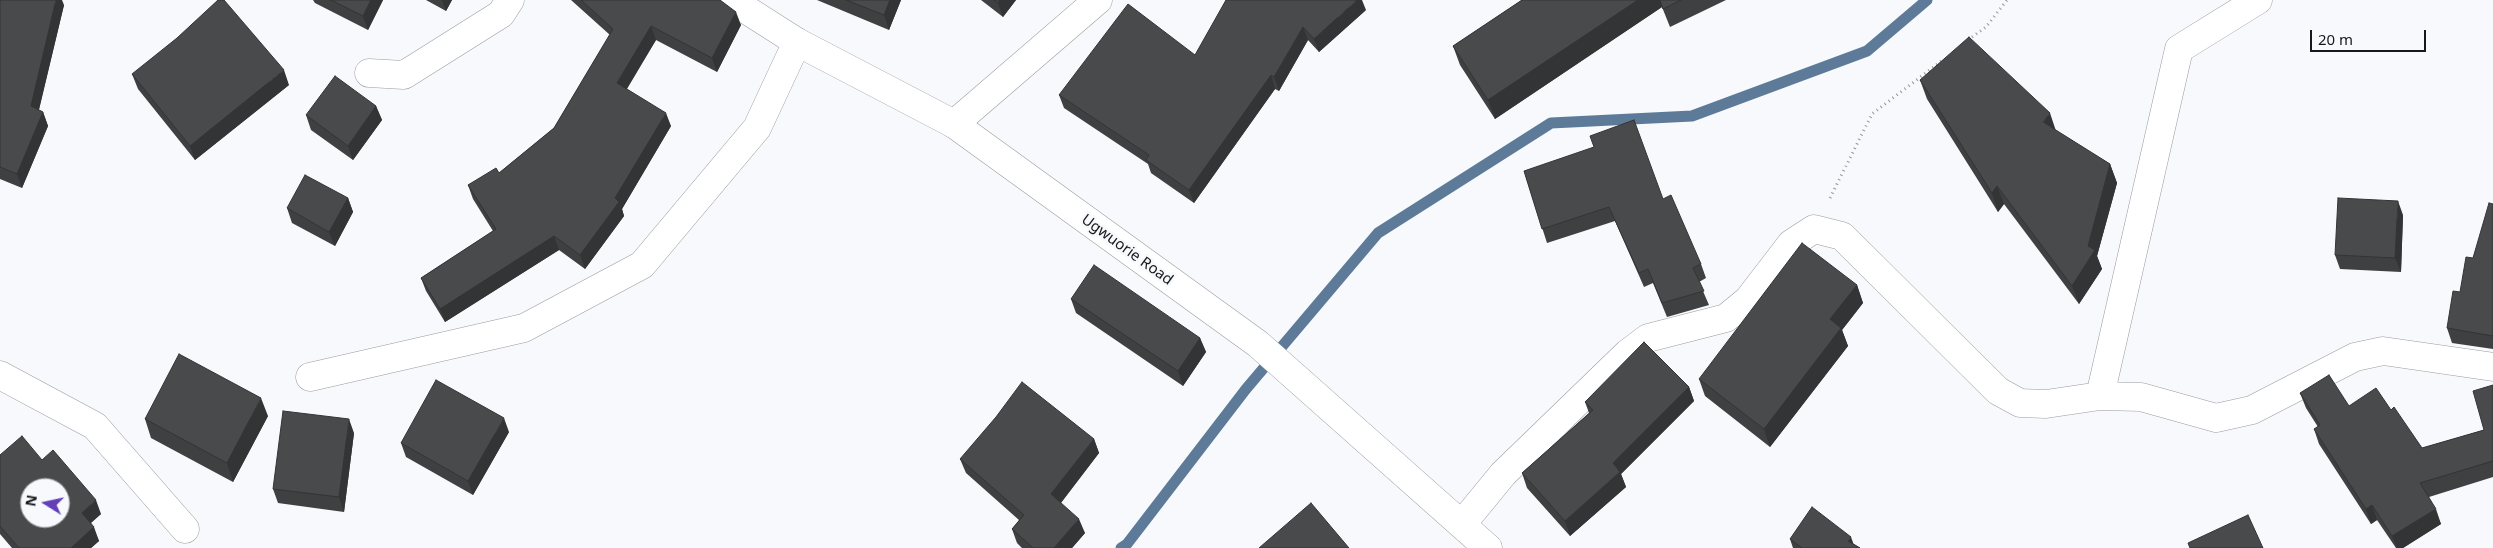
<!DOCTYPE html>
<html>
<head>
<meta charset="utf-8">
<style>
	body { margin:0 }
	#map { position:relative; width:2493px; height:548px; overflow:hidden; background:#f7f9fc; font-family:"Noto Sans",sans-serif }
	canvas { display:block }
	.north { position:absolute; left:20px; top:478px; width:50px; height:50px; box-sizing:border-box; background:#f7f9fc; border:1px solid #9d9fa1; border-radius:50%; rotate:280deg; font-size:14px; font-weight:700; line-height:20px; text-align:center; color:#171819 }
	.north::after { content:''; display:block; margin:auto; width:18px; height:22px; background:#6340b8; clip-path:polygon(50% 0,100% 100%,50% 72%,0 100%) }
	.scale { position:absolute; left:2310px; top:30px; width:116px; height:22px; box-sizing:border-box; border:2px solid #171819; border-top:0; padding-left:6px; font-size:15px; line-height:18px; white-space:nowrap; color:#171819; -webkit-text-stroke:4px #f7f9fc; paint-order:stroke }
</style>
</head>
<body>
<div id="map">
<canvas width="2493" height="548"></canvas>
<div class="north">N</div>
<div class="scale">20 m</div>
</div>
<script>
const g = document.querySelector('canvas').getContext('2d');
g.lineJoin = 'round';
function poly(rows) {
  const path = new Path2D();
  for (const r of rows) {
    path.moveTo(r[0], r[1]);
    for (let i = 2; i < r.length; i += 2) path.lineTo(r[i], r[i + 1]);
  }
  return path;
}
function strokePath(path, color, width, dash) {
  g.strokeStyle = color;
  g.lineWidth = width;
  g.lineCap = dash ? 'butt' : 'round';
  g.setLineDash(dash || []);
  g.stroke(path);
}
function fill(path, color) {
  g.fillStyle = color;
  g.fill(path, 'evenodd');
}
function drawText(font, color, halo, rows, align = 'center') {
  g.font = font + ' "Noto Sans",sans-serif';
  g.lineWidth = 5;
  g.setLineDash([]);
  g.textBaseline = 'middle';
  g.strokeStyle = halo;
  g.fillStyle = color;
  for (const [text, x, y, turn = 0] of rows) {
    g.save();
    g.translate(x, y);
    g.rotate((+turn || 0) * Math.PI / 180);
    g.textAlign = isNaN(turn) ? turn : align;
    if (halo) g.strokeText(text, 0, 0);
    g.fillText(text, 0, 0);
    g.restore();
  }
}
strokePath(poly([
	[1121,548,1127,544,1246,389,1378,233,1551,123,1692,116,1867,51,1927,0]
]), '#5d7b98', 11);
const minor = poly([
	[369,73,404,75,501,14,510,0],
	[954,124,1098,0],
	[0,375,95,426,185,529],
	[310,377,524,328,642,265,757,128,797,42],
	[2100,396,2179,49,2258,0],
	[1462,524,1503,474,1628,353,1648,338,1726,318,1748,300,1791,244,1814,229,1842,236,1998,391,2020,403,2046,404,2100,396,2141,397,2216,418,2252,410,2355,357,2383,351,2493,367]
]);
const tertiary = poly([
	[731,0,797,42,954,124,1258,344,1488,548]
]);
strokePath(minor, '#9a9c9f', 29);
strokePath(tertiary, '#9a9c9f', 29);
strokePath(poly([
	[1968,40,1986,27,2007,0],
	[1830,198,1872,114,1944,59]
]), '#949698', 3, [1, 4]);
strokePath(minor, '#fff', 28);
strokePath(tertiary, '#fff', 28);
fill(poly([
	[0,0,64,5,39,110,43,112,48,126,22,188,0,179],
	[313,0,383,0,368,30,315,3],
	[426,0,452,0,446,11],
	[571,0,720,0,741,25,717,72,656,40,627,89,671,126,622,209,624,216,585,269,559,250,445,322,426,291,421,278,493,231,473,199,468,185,499,173,554,128,610,35],
	[817,0,901,0,889,30],
	[981,0,1016,0,1003,17],
	[1522,0,1726,0,1670,27,1662,7,1495,119,1460,65,1453,46],
	[1366,10,1319,52,1308,40,1279,91,1275,89,1194,203,1151,173,1148,164,1064,108,1059,95,1195,55],
	[132,74,289,85,195,160,138,89],
	[1920,80,2056,131,2110,164,2117,183,2097,256,2102,269,2079,304,2004,204,1998,212,1927,99],
	[376,106,382,120,353,160,311,130,306,115],
	[1524,171,1663,199,1701,264,1706,278,1699,282,1709,305,1667,317,1653,283,1644,287,1615,221,1547,243],
	[348,198,353,212,335,246,292,223,287,208],
	[2493,204,2493,349,2452,343,2447,328],
	[2403,215,2401,272,2340,269,2335,255],
	[1857,285,1863,303,1842,330,1848,346,1770,447,1705,396,1699,379],
	[1071,299,1200,338,1206,352,1183,386,1076,313],
	[2493,385,2493,477,2429,497,2441,524,2403,548,2396,548,2377,520,2371,524,2319,444,2314,429,2318,427,2306,408,2300,393,2349,406,2391,410,2422,448,2484,430],
	[1689,387,1694,401,1621,474,1626,487,1570,536,1527,488,1522,473,1589,413,1585,402],
	[268,416,233,482,151,438,145,419],
	[509,432,473,495,406,457,401,443],
	[354,433,344,512,278,503,273,489],
	[1094,439,1099,453,1061,503,1085,533,1072,548,1022,548,1017,543,1012,529,1019,520,966,473,960,459],
	[0,455,42,460,101,514,91,523,99,541,91,548,12,548,0,534],
	[1790,539,1854,544,1860,548,1793,548]
]), '#3e4041');
fill(poly([
	[56,0,62,0,64,5,36,121,31,106],
	[371,0,383,0,368,30,363,16],
	[442,0,452,0,446,11],
	[890,0,901,0,889,30,884,15],
	[1000,0,1016,0,1003,17,998,3],
	[1357,0,1362,0,1366,10,1319,52,1314,39],
	[1638,0,1660,0,1662,7,1495,119,1488,100],
	[736,12,741,25,717,72,712,58],
	[651,26,656,40,622,96,617,83],
	[1303,27,1308,40,1279,91,1274,77],
	[284,70,289,85,195,160,190,146],
	[1271,75,1275,89,1194,203,1189,190],
	[376,106,382,120,353,160,348,146],
	[43,112,48,126,22,188,17,174],
	[666,113,671,126,622,209,624,216,585,269,580,255],
	[2050,113,2056,131,2043,122],
	[2110,164,2117,183,2097,256,2102,269,2079,304,2072,286,2088,246],
	[1997,186,2004,204,1998,212,1992,193],
	[348,198,353,212,335,246,329,232],
	[2398,201,2403,215,2401,272,2395,258],
	[554,236,559,250,445,322,440,309],
	[1857,285,1863,303,1842,330,1848,346,1770,447,1764,429,1830,319],
	[1200,338,1206,352,1183,386,1178,371],
	[1689,387,1694,401,1621,474,1626,487,1570,536,1565,521,1613,463],
	[261,398,268,416,233,482,227,463],
	[504,418,509,432,473,495,468,481],
	[349,419,354,433,344,512,339,497],
	[1094,439,1099,453,1056,509,1051,494],
	[96,500,101,514,87,526,82,513],
	[2372,505,2377,520,2371,524,2366,509],
	[2436,509,2441,524,2403,548,2397,548,2392,536],
	[1079,519,1085,533,1072,548,1054,548],
	[94,527,99,541,91,548,71,548],
	[1851,537,1855,548,1848,541]
]), '#323435');
const building = poly([
	[0,0,56,0,31,106,43,112,17,174,0,167,0,0],
	[218,0,224,0,284,70,190,146,132,74,177,38,218,0],
	[331,0,371,0,363,16,331,0],
	[581,0,720,0,736,12,712,58,651,26,617,83,666,113,615,198,619,202,580,255,554,236,440,309,421,278,496,229,468,185,496,168,499,173,554,128,613,29,581,0],
	[846,0,890,0,884,15,846,0],
	[994,0,1000,0,998,3,994,0],
	[1226,0,1357,0,1314,39,1303,27,1274,77,1271,75,1189,190,1146,160,1149,155,1059,95,1128,4,1195,55,1226,0],
	[1522,0,1638,0,1488,100,1453,46,1522,0],
	[1660,0,1681,0,1663,9,1660,0],
	[1969,37,2050,113,2043,122,2110,164,2088,246,2095,250,2072,286,1997,186,1992,193,1920,80,1969,37],
	[335,76,376,106,348,146,306,115,335,76],
	[1634,120,1663,199,1671,195,1701,264,1693,268,1704,291,1662,303,1648,269,1639,273,1609,207,1542,229,1524,171,1594,147,1590,136,1634,120],
	[305,175,348,198,329,232,287,208,305,175],
	[2338,198,2398,201,2395,258,2335,255,2338,198],
	[2489,203,2493,204,2493,336,2447,328,2453,291,2460,292,2466,257,2473,258,2489,203],
	[1802,243,1857,285,1830,319,1841,328,1764,429,1699,379,1802,243],
	[1094,265,1200,338,1178,371,1071,299,1094,265],
	[1644,342,1689,387,1613,463,1620,472,1565,521,1522,473,1593,410,1585,402,1644,342],
	[179,354,261,398,227,463,145,419,179,354],
	[2329,375,2349,406,2376,388,2391,410,2394,407,2422,448,2484,430,2473,391,2493,385,2493,461,2420,483,2436,509,2392,536,2372,505,2366,509,2314,429,2320,425,2300,393,2329,375],
	[436,380,504,418,468,481,401,443,436,380],
	[1022,382,1094,439,1051,494,1079,519,1054,548,1033,548,1012,529,1024,515,960,459,996,417,1022,382],
	[283,411,349,419,339,497,273,489,283,411],
	[22,436,42,460,53,450,96,500,82,513,94,527,71,548,19,548,0,526,0,455,22,436],
	[30,488,60,488,60,518,30,518,30,488],
	[1311,503,1349,548,1259,548,1311,503],
	[1812,507,1851,537,1848,541,1860,548,1802,548,1790,539,1812,507],
	[2248,515,2263,548,2190,548,2188,543,2248,515]
]);
fill(building, '#484a4c');
strokePath(building, '#323435', 1);
drawText('15px', '#171819', '#f7f9fc', [
	["Ugwuorie Road",1127,250,36]
]);
</script>
</body>
</html>
